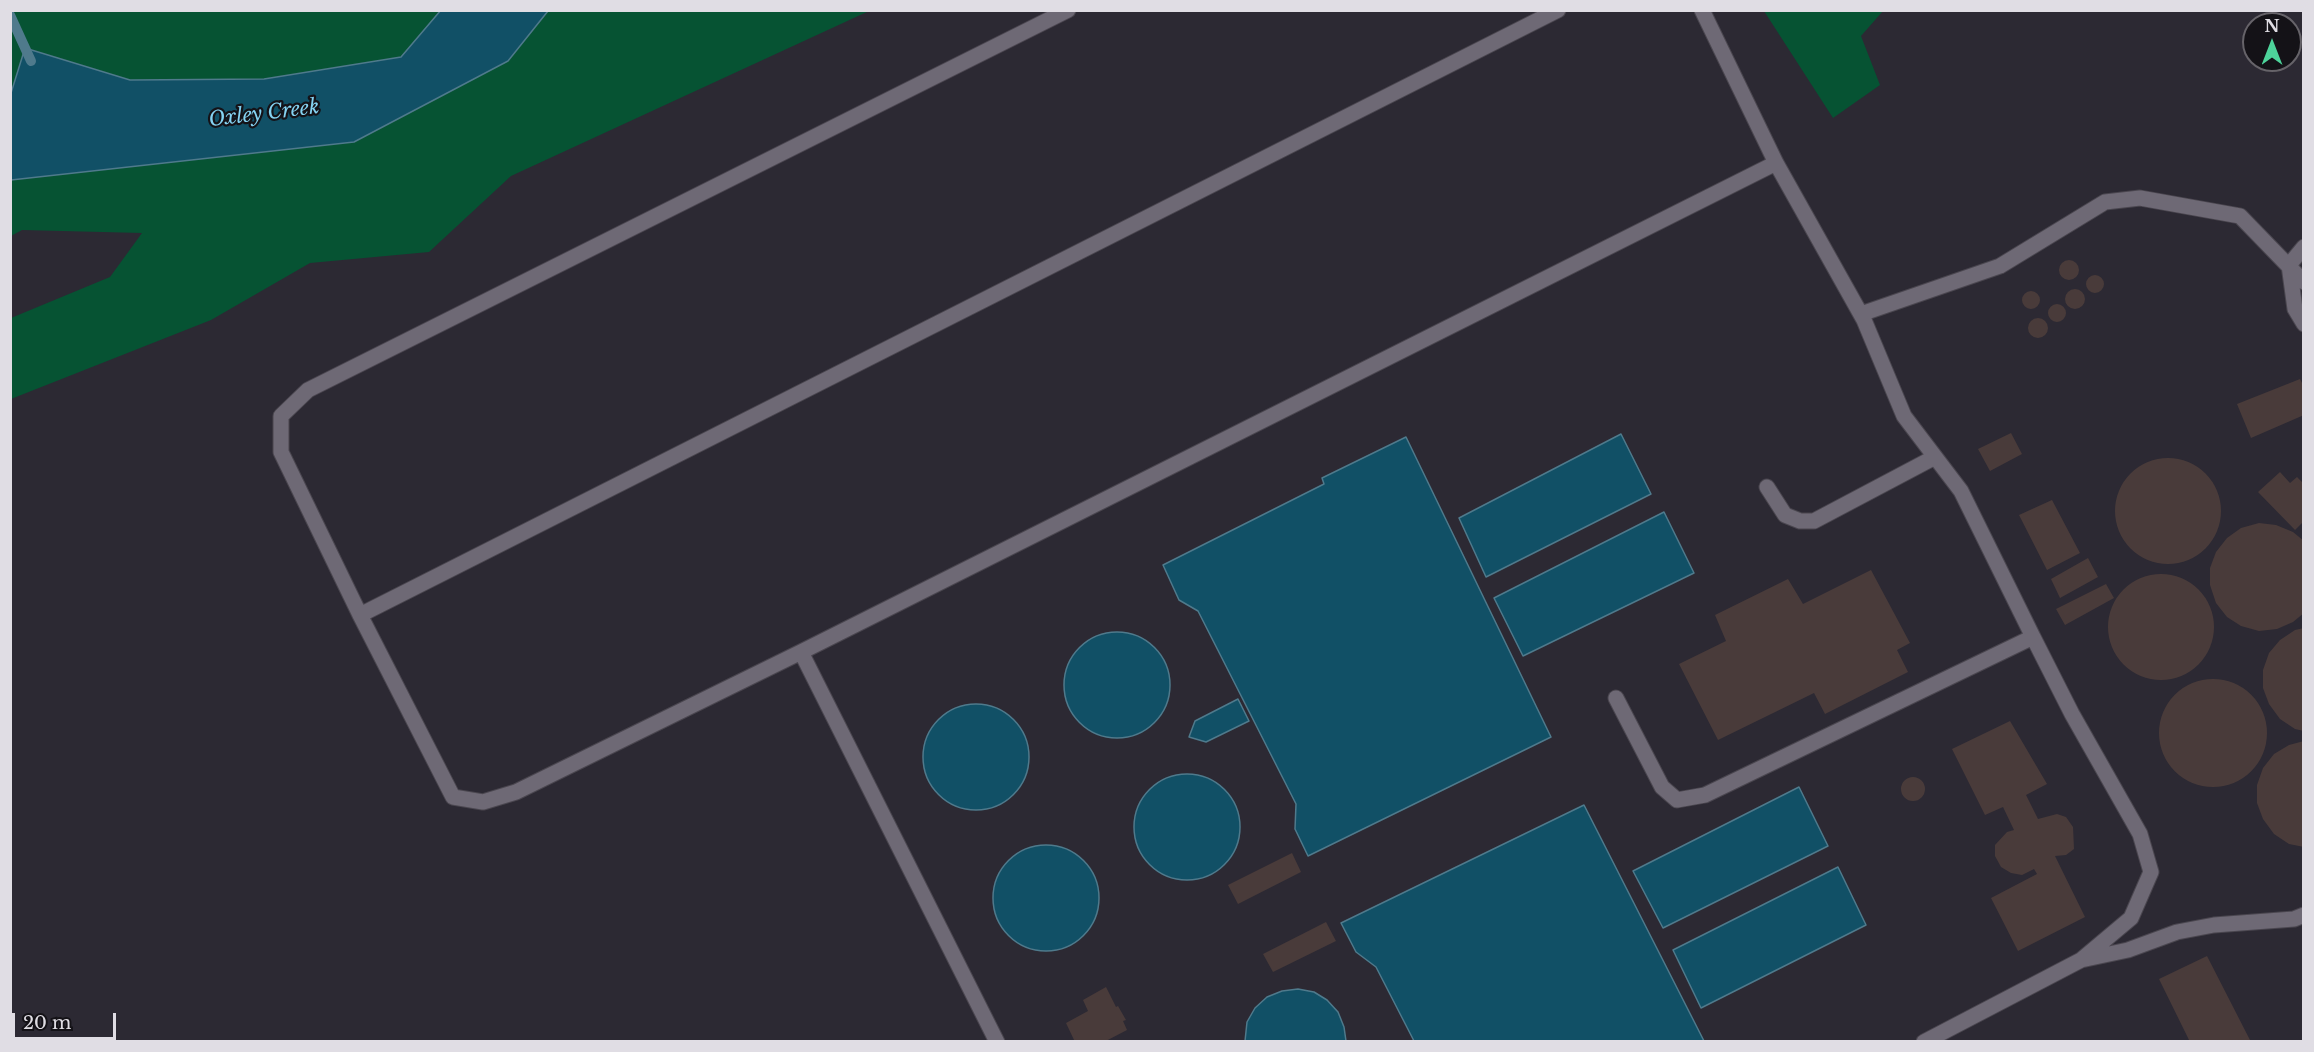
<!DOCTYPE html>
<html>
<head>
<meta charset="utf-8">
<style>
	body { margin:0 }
	#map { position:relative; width:2314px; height:1052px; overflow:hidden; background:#2c2933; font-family:"Libre Baskerville",serif }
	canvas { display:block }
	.frame { position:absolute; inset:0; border:12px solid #e0dde4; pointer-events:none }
	.north { position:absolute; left:2242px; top:12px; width:60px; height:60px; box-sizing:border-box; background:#141217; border:2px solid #666369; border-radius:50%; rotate:0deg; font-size:16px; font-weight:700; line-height:24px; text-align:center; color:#e0dde4 }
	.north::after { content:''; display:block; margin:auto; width:21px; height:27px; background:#4dd39a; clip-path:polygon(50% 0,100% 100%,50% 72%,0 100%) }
	.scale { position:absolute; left:12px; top:1013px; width:104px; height:27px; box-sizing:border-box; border:3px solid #e0dde4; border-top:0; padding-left:8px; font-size:18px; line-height:21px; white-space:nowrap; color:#e0dde4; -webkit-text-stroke:4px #141217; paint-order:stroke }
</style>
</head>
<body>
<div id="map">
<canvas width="2314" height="1052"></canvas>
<div class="frame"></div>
<div class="north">N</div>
<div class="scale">20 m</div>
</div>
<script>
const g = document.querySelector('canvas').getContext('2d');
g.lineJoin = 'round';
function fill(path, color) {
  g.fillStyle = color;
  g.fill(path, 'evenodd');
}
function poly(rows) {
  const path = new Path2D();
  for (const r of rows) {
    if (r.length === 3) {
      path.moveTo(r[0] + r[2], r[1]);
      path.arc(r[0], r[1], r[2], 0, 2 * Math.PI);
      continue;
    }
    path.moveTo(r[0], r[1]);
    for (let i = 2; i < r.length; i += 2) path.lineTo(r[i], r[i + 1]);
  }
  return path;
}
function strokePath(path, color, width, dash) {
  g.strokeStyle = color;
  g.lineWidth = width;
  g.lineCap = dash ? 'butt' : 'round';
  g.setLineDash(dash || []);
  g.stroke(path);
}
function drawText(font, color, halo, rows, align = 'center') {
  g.font = font + ' "Libre Baskerville",serif';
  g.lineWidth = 4.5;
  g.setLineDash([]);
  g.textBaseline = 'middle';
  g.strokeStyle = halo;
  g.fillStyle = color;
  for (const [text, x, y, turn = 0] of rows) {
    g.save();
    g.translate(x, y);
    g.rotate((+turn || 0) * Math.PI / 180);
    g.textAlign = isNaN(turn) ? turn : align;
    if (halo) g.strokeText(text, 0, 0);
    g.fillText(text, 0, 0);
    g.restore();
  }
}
fill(poly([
	[11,11,441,11,401,57,264,79,130,80,26,48,11,93],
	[548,11,869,11,511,176,429,252,310,263,211,320,11,399,11,318,110,277,142,233,22,230,11,236,10,180,508,61],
	[1764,11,1883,11,1861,36,1880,85,1833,118]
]), '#065333');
const water = poly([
	[441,10,548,11,508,61,354,142,11,180,11,93,25,48,130,80,264,79,401,57,441,10],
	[1621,434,1651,494,1486,577,1459,518,1621,434],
	[1406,437,1551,737,1308,856,1295,829,1296,804,1198,611,1179,600,1163,565,1324,484,1322,478,1406,437],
	[1664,512,1694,573,1523,656,1494,598,1664,512],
	[1117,685,53],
	[1238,699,1249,721,1206,742,1189,737,1195,721,1238,699],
	[976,757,53],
	[1187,827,53],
	[1799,787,1828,846,1663,928,1633,871,1799,787],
	[1584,805,1704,1041,1414,1041,1376,967,1356,952,1341,923,1584,805],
	[1046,898,53],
	[1838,867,1866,925,1701,1008,1673,950,1838,867],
	[1298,989,1314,992,1327,1000,1338,1012,1344,1027,1346,1041,1245,1041,1247,1022,1255,1008,1267,997,1282,991,1298,989]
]);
fill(water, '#115066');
strokePath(water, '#4f7a8c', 1.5);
strokePath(poly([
	[10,15,31,61]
]), '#4f7a8c', 10);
fill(poly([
	[2069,270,10],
	[2095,284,9],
	[2075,299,10],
	[2031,300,9],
	[2057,313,9],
	[2038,328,10],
	[2300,379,2304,387,2304,415,2251,438,2237,404],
	[2011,433,2022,454,1990,471,1978,449],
	[2168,511,53],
	[2280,472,2290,483,2297,477,2304,484,2304,521,2295,530,2258,492],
	[2052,500,2080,553,2047,570,2019,515],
	[2259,523,2276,525,2293,532,2304,541,2304,613,2293,622,2277,629,2259,631,2241,626,2227,617,2216,603,2210,585,2210,568,2216,552,2227,538,2241,528],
	[2088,558,2098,577,2060,598,2051,579],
	[1871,570,1910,643,1897,650,1908,672,1825,714,1814,693,1718,740,1679,664,1726,641,1715,615,1788,579,1803,604],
	[2161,627,53],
	[2106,584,2114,598,2065,625,2056,609],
	[2304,628,2304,731,2295,729,2280,719,2269,704,2263,688,2263,670,2269,653,2280,640,2295,630],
	[2213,733,54],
	[2010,721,2047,784,2026,795,2038,819,2057,814,2066,817,2073,827,2074,849,2066,855,2055,856,2085,917,2018,951,1991,898,2037,874,2034,869,2022,875,2011,873,2001,867,1995,856,1995,845,2007,832,2014,830,2003,807,1985,815,1952,749],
	[2304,741,2304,847,2289,844,2274,834,2263,819,2257,803,2257,785,2263,768,2274,754,2289,745],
	[1913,789,12],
	[1292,853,1301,872,1238,904,1228,885],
	[1326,922,1336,941,1273,972,1263,954],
	[2207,956,2251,1042,2190,1042,2159,979],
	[1106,987,1116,1007,1118,1006,1126,1020,1123,1021,1127,1030,1104,1042,1075,1042,1066,1023,1088,1011,1083,1000]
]), '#493b3a');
const service = poly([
	[1068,10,308,390,281,416,281,452,360,615,453,797,483,802,516,792,801,652,1776,163],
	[1702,10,1776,163,1864,320,1904,416,1961,491,2033,637],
	[2304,247,2289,265,2295,309,2304,324],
	[1861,314,2000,266,2105,202,2140,198,2240,216,2304,282],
	[1767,487,1785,515,1800,521,1814,521,1935,457],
	[360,615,1558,10],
	[801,652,997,1042],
	[1616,698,1662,787,1677,800,1705,795,2033,637,2072,714,2140,834,2151,872,2131,918,2081,960],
	[1924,1042,2081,960,2128,950,2177,932,2214,925,2294,919,2304,915]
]);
strokePath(service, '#4a464f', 17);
strokePath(service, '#6e6975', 15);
drawText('italic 20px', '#85d3f2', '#141217', [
	["Oxley Creek",264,114,-7]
]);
</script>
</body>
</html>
